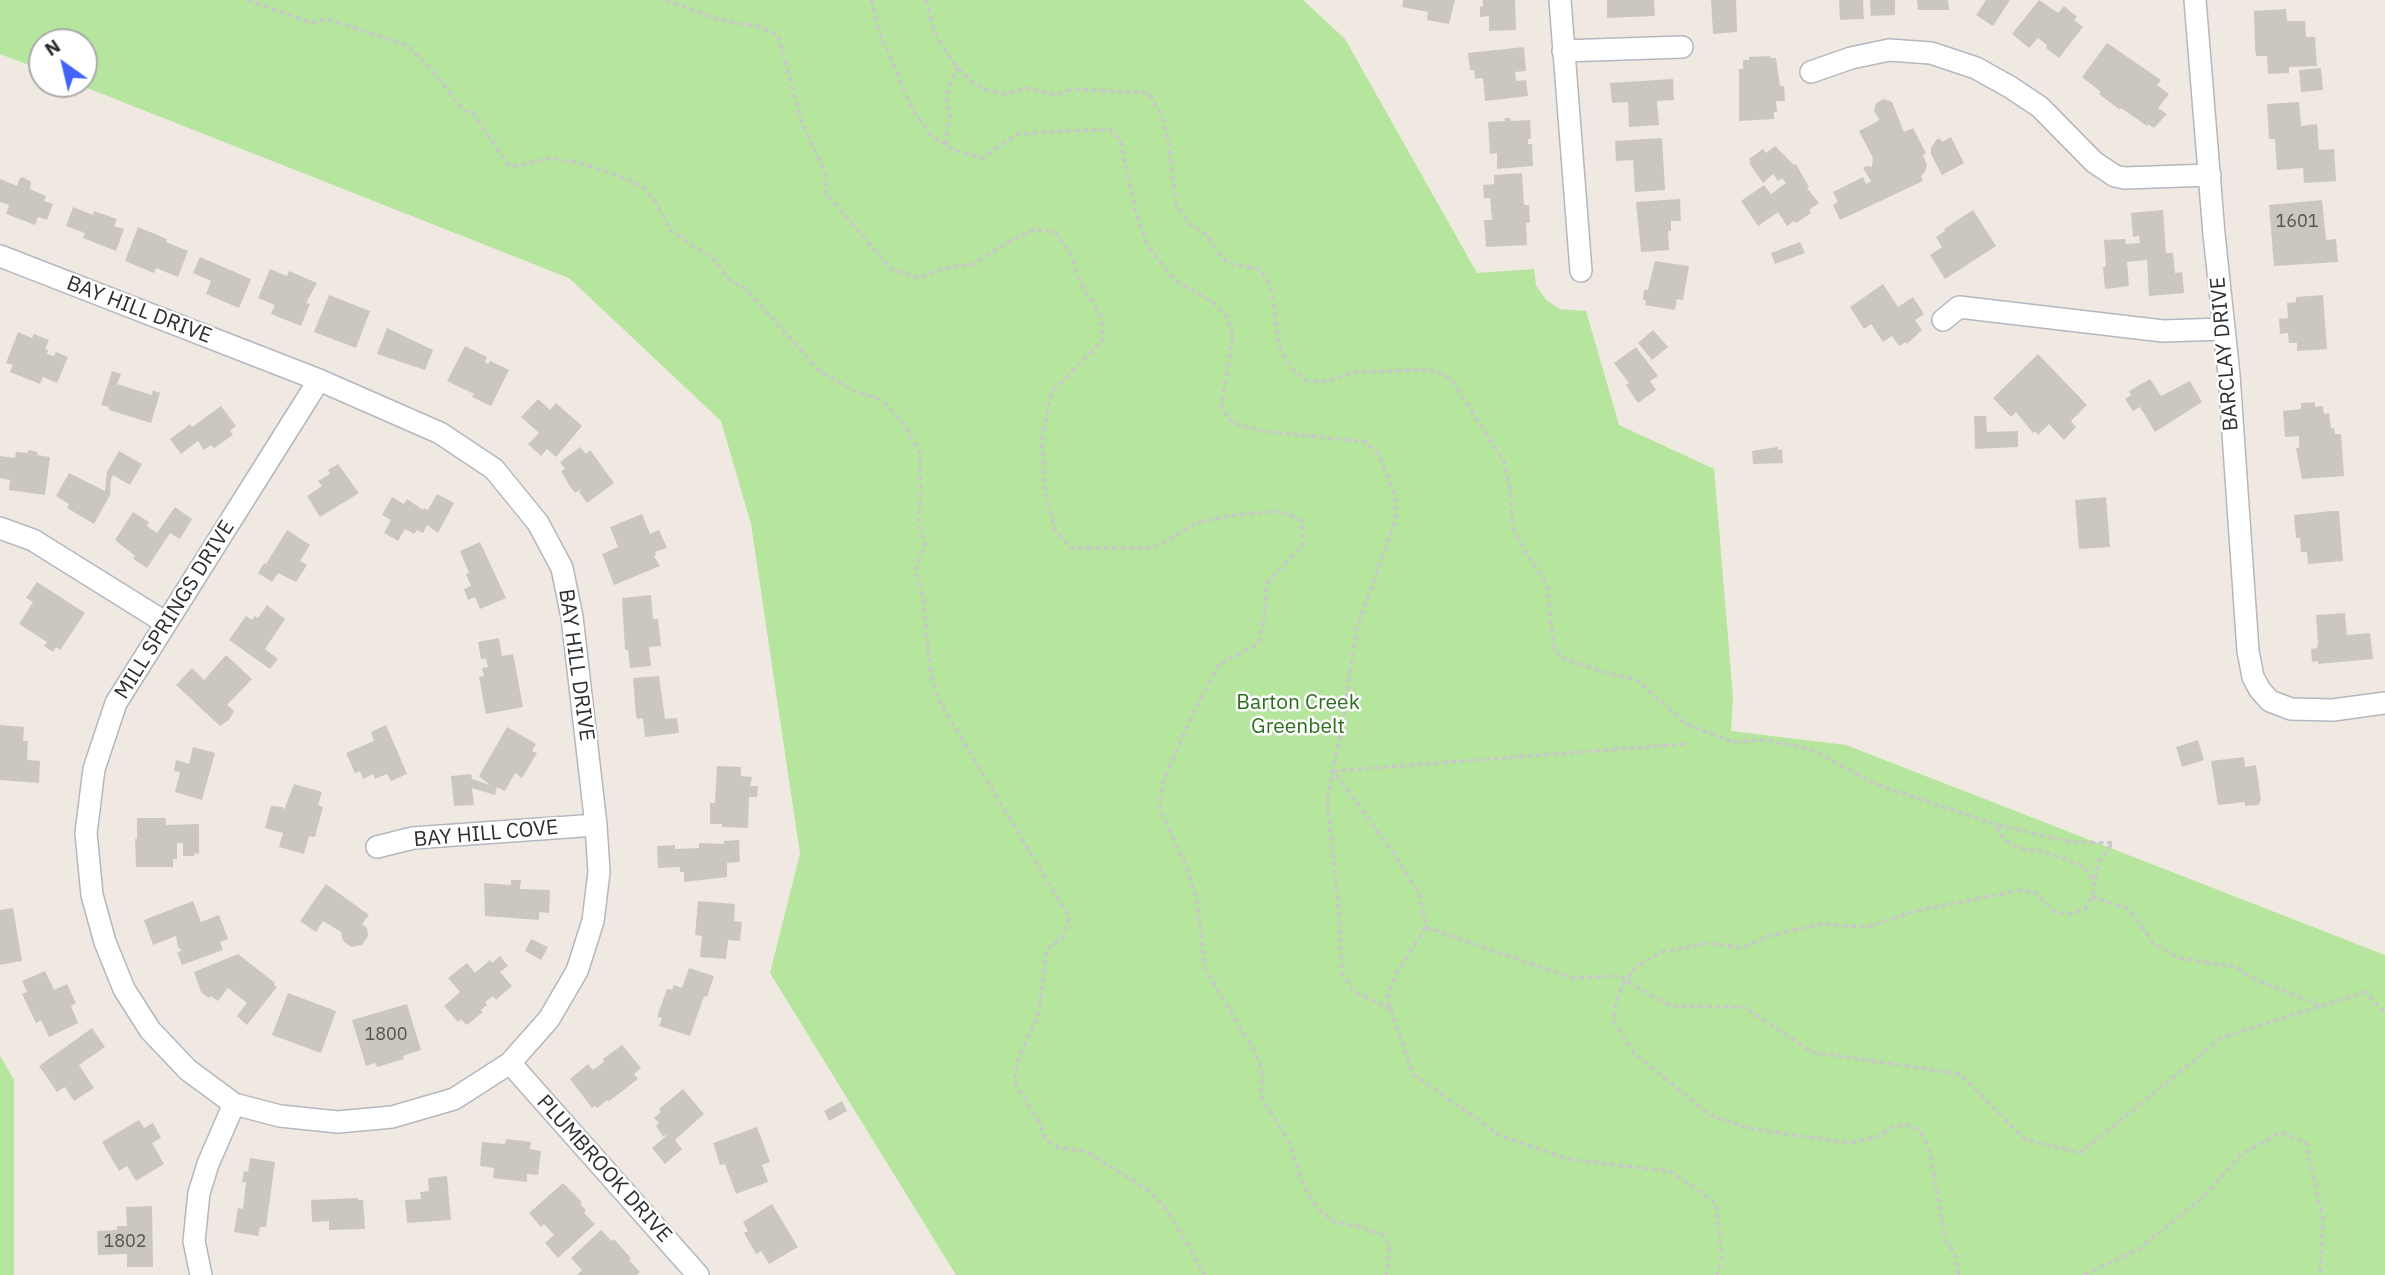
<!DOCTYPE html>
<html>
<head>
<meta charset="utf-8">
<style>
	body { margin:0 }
	#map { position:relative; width:2385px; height:1275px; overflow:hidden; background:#efe9e1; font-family:"IBM Plex Sans",sans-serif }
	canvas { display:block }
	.north { position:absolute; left:28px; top:28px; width:70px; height:70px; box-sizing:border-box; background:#fff; border:2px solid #ababab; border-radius:50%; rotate:326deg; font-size:19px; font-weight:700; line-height:28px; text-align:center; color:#2e2e2e }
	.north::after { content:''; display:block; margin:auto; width:24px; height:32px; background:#4264fb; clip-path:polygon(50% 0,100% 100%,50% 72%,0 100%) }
</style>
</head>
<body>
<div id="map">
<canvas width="2385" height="1275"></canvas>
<div class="north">N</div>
</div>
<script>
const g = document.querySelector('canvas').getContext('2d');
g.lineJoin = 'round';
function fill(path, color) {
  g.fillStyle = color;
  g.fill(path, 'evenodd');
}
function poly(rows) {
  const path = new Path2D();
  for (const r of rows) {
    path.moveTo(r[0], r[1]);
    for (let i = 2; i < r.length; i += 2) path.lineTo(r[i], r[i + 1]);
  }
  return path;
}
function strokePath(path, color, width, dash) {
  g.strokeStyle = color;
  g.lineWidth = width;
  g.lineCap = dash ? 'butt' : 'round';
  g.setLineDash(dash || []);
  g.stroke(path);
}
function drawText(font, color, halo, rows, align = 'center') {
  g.font = font + ' "IBM Plex Sans",sans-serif';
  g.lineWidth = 5;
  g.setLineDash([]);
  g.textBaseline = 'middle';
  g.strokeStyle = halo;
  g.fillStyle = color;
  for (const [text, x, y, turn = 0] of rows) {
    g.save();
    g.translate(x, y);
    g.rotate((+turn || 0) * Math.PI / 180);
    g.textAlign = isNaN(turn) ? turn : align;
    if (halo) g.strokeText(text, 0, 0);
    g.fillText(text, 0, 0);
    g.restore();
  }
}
fill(poly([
	[0,0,1303,0,1345,39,1477,273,1534,269,1536,285,1546,300,1560,309,1586,311,1619,425,1714,469,1733,698,1731,731,1846,745,2385,955,2385,1275,956,1275,770,973,800,854,751,524,721,421,569,278,77,84,84,84,84,42,42,42,42,70,0,54],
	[0,1056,14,1080,14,1275,0,1275]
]), '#b6e59e');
fill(poly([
	[1403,0,1455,0,1449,24,1427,20,1428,12,1402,7],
	[1483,0,1515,0,1516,30,1489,31,1489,16,1480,17,1480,7,1483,6],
	[1607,0,1654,0,1655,16,1607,18],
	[1711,0,1736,0,1737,32,1713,34],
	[1839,0,1863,0,1864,19,1840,20],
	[1870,0,1895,0,1895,15,1871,16],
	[1917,0,1948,0,1949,10,1918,10],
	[1986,0,2010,0,1993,26,1976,15],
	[2039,0,2058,13,2064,6,2077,17,2074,20,2083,27,2059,58,2046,48,2047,45,2038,38,2029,48,2012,34],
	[2286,9,2287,21,2305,21,2306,37,2315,37,2317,66,2289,67,2289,73,2268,74,2267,56,2256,56,2255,48,2254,11],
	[2107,43,2161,80,2157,85,2169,94,2158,108,2167,114,2154,128,2148,124,2147,126,2121,108,2120,110,2099,94,2101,92,2082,77],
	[1524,47,1526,71,1515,72,1516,81,1526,80,1528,96,1485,101,1483,78,1475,79,1474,70,1470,70,1468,53],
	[1770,56,1770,58,1776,58,1780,86,1784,86,1785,101,1776,101,1777,112,1774,112,1774,119,1739,121,1739,69,1743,69,1743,60,1749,60,1749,57],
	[2321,68,2323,90,2301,92,2299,70],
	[1673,79,1674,100,1657,101,1659,125,1629,127,1628,102,1612,103,1610,83],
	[1884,99,1892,102,1904,132,1913,128,1926,153,1923,155,1927,165,1925,172,1921,176,1923,181,1840,220,1833,205,1838,202,1833,192,1863,177,1866,184,1871,181,1863,168,1867,166,1872,167,1873,158,1859,131,1878,121,1879,119,1874,111,1876,103],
	[2299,102,2301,126,2317,124,2319,150,2334,149,2336,181,2304,183,2303,168,2277,170,2275,139,2269,139,2267,104],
	[1504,118,1510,118,1511,121,1530,120,1531,139,1528,139,1528,144,1532,144,1533,166,1497,169,1497,153,1490,154,1488,122,1505,121],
	[1951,137,1964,163,1942,175,1931,154,1931,148,1936,140,1940,138,1942,142],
	[1662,138,1665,190,1635,192,1633,160,1616,161,1615,141],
	[1775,146,1794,165,1796,164,1809,187,1807,188,1819,203,1809,210,1811,213,1796,223,1794,221,1787,226,1778,212,1758,226,1741,201,1764,185,1771,194,1786,183,1782,178,1778,181,1773,174,1763,183,1749,163,1751,162,1749,159,1763,149,1766,153],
	[1522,173,1524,205,1529,205,1530,223,1526,223,1527,245,1486,247,1484,220,1492,220,1490,198,1484,198,1483,185,1494,184,1494,175],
	[23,177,31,182,30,189,46,196,44,201,53,204,47,220,38,217,35,225,6,214,9,205,0,202,0,179,17,186,20,178],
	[1680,199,1681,221,1671,221,1671,231,1668,231,1669,250,1641,252,1636,202],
	[2322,200,2326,240,2336,239,2338,262,2274,266,2269,205],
	[73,207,93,215,94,211,117,219,114,226,124,229,116,251,83,238,85,233,66,226],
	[1973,210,1996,246,1945,279,1930,255,1942,247,1936,237,1945,231,1944,229],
	[2163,210,2166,253,2173,253,2175,273,2182,272,2184,293,2149,296,2147,260,2127,262,2129,286,2105,289,2103,267,2106,266,2104,240,2125,239,2126,244,2140,243,2139,236,2133,237,2131,213],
	[138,227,167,239,166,242,188,251,178,277,156,268,154,273,125,261],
	[1800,242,1805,253,1775,264,1771,253],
	[200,257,251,279,239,308,206,294,211,281,193,273],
	[1655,261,1689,266,1683,300,1677,299,1675,310,1645,305,1646,300,1643,300,1644,290,1648,290],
	[270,269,287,276,289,271,317,283,306,303,310,304,301,326,271,314,275,305,258,298],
	[1883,284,1898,307,1913,297,1924,314,1915,320,1922,330,1907,344,1906,342,1899,346,1892,336,1883,342,1871,324,1864,329,1850,307],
	[329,295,370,311,356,348,314,332],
	[2323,295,2327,349,2297,351,2297,343,2289,343,2288,333,2280,334,2279,319,2288,318,2287,303,2296,302,2296,297],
	[387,328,433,350,425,370,377,354],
	[1653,330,1668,347,1652,360,1638,343],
	[18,332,32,338,34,334,49,340,45,349,48,350,47,354,54,356,56,352,68,357,57,383,43,377,40,384,10,372,13,365,6,363],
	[465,346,487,357,485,362,488,364,490,361,509,370,491,406,472,397,474,394,447,381],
	[1636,347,1658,376,1650,381,1656,390,1638,403,1626,385,1629,383,1614,363],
	[2038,354,2087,405,2071,421,2076,427,2064,440,2049,424,2038,435,2035,431,2033,433,2016,412,2011,417,1993,398],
	[112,371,121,374,117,384,152,395,153,390,160,393,151,423,109,410,109,407,101,405],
	[2150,379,2161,396,2190,381,2202,402,2155,432,2140,407,2133,411,2125,399,2131,395,2129,391],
	[538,399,550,410,556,403,582,426,556,457,547,449,541,456,528,444,539,433,521,417],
	[2315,402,2315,407,2323,406,2324,414,2329,413,2331,428,2334,428,2335,434,2341,434,2344,476,2302,479,2296,448,2299,448,2299,436,2285,437,2283,411,2301,409,2301,403],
	[221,406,236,426,230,431,233,435,214,448,211,445,204,450,198,441,181,454,170,439,190,424,192,427],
	[1974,416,1986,416,1987,432,2018,431,2018,447,1975,449],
	[580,447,586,454,590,450,614,483,587,503,579,492,581,489,575,493,569,485,561,471,565,469,560,462],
	[1778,447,1778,450,1782,449,1783,463,1753,464,1752,451],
	[28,450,38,452,37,455,50,457,45,495,9,490,10,480,0,478,0,456,15,458,16,452,28,453],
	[119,451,142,464,130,485,113,475,111,479,110,495,94,524,67,508,69,504,56,496,69,473,105,491,107,472],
	[338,464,359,493,320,517,307,496,322,486,318,481,330,474,328,470],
	[437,494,454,503,438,533,427,525,423,533,417,530,414,534,405,529,398,541,384,533,391,520,382,515,392,497,404,504,407,499,423,510,424,508,428,510],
	[2106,497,2110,547,2079,549,2075,500],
	[175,507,192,519,180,539,170,533,147,568,133,559,135,556,115,540,133,512,149,522,147,526,157,533],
	[2332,511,2339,511,2343,561,2308,564,2307,552,2301,552,2300,538,2296,538,2294,515],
	[642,514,650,534,659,530,667,548,655,552,656,555,654,556,660,566,614,585,602,554,618,547,610,527],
	[287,530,310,545,300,561,307,565,296,582,278,573,272,582,258,573,264,563,266,564],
	[480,542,506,598,480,609,475,597,468,600,464,589,471,586,466,574,469,573,460,551],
	[37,582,85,613,60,650,56,647,53,652,44,646,47,642,19,624,33,602,26,598],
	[651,595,653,619,658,619,661,646,649,647,651,666,630,668,628,650,625,650,622,598],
	[267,605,285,619,265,649,278,659,270,669,229,640,246,616,252,620,255,616,258,618],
	[2345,613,2347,635,2370,633,2373,659,2318,664,2318,661,2312,662,2311,649,2317,648,2318,643,2316,615],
	[499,638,502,656,513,654,523,707,486,714,479,677,484,676,482,668,488,667,486,658,481,659,478,642],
	[226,655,252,679,227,705,234,711,229,720,220,726,176,685,192,668,204,680],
	[659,676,665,719,677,718,679,733,645,737,643,718,638,719,636,716,633,678],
	[0,725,24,727,23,741,28,741,27,760,40,761,39,783,0,780],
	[386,725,407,774,391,781,387,774,375,779,373,774,363,779,360,771,355,773,346,753,374,741,371,732],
	[507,727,536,744,532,751,537,753,522,778,515,773,505,791,497,787,495,795,472,788,474,805,454,806,451,776,471,774,472,779,490,785,479,776],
	[2198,740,2204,760,2182,767,2176,747],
	[193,747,215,753,202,800,175,792,180,772,174,771,176,760,189,764],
	[2244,757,2245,767,2256,765,2261,800,2258,805,2245,806,2245,802,2218,805,2211,761],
	[717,766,741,767,741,776,752,777,750,786,758,786,757,797,749,797,748,828,722,827,722,824,710,824,710,803,715,803],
	[294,784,322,792,318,805,323,807,315,837,309,836,304,854,279,847,283,833,265,828,271,806,283,807,284,810],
	[137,818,166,818,166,825,199,824,199,854,195,853,194,856,183,856,183,843,177,843,177,859,173,859,173,867,136,867,135,839,137,839],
	[739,840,740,862,727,863,727,877,684,882,684,872,680,872,680,867,658,868,657,846,675,845,675,849,699,848,699,843,724,844,724,841],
	[511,880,521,880,520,889,550,890,549,913,539,912,539,920,485,916,484,883,511,885],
	[326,884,369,915,362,924,367,928,368,936,362,945,351,947,343,941,341,932,323,921,316,932,300,921],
	[193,901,201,922,219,915,228,939,220,942,223,950,182,965,177,952,182,951,178,947,176,936,153,945,144,920],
	[698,901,735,904,734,921,742,922,740,941,728,940,726,959,700,957,702,936,695,935],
	[13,908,22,961,0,965,0,910],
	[531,939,548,947,541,960,525,951],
	[238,954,275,983,274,985,277,987,247,1025,237,1016,247,1003,228,988,218,1001,211,996,209,998,201,992,194,972],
	[500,956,508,966,500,972,512,986,496,1000,493,996,485,1002,487,1005,481,1010,483,1012,467,1025,461,1019,458,1022,444,1006,460,992,448,978,467,963,475,973,490,960,492,963],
	[689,968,714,976,707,997,704,996,690,1036,659,1026,662,1018,657,1017,667,989,672,990,674,985,682,988],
	[45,971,54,990,67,984,76,1003,71,1006,78,1023,49,1037,41,1020,36,1023,22,994,27,992,22,981],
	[288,993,336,1011,321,1053,272,1035],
	[407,1004,421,1050,403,1056,404,1059,377,1067,375,1063,366,1066,352,1020],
	[92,1028,105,1047,79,1065,94,1088,74,1101,65,1087,57,1092,39,1066],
	[622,1045,641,1068,634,1074,638,1079,608,1102,607,1100,597,1108,595,1106,592,1108,570,1079,588,1064,593,1070,604,1062,603,1059],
	[683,1089,704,1114,675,1140,682,1149,665,1164,652,1148,667,1135,663,1136,656,1126,659,1123,654,1118,661,1112,659,1109],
	[842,1101,847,1111,829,1121,824,1111],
	[139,1120,144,1128,153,1123,161,1138,152,1143,164,1164,136,1181,127,1166,119,1171,102,1142],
	[757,1127,770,1162,762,1165,768,1182,736,1194,725,1164,720,1165,713,1143],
	[506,1139,531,1142,530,1149,541,1151,538,1175,527,1174,527,1182,493,1178,494,1168,480,1166,482,1142,505,1144],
	[250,1158,275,1162,266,1227,260,1227,258,1236,234,1232,238,1208,243,1209,246,1182,242,1182,244,1171,248,1172],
	[447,1176,451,1220,407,1223,405,1200,421,1199,420,1192,429,1191,428,1178],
	[563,1183,582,1202,580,1204,586,1210,584,1213,595,1224,558,1258,545,1243,554,1235,544,1224,541,1227,529,1213],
	[358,1198,358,1200,363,1200,365,1229,329,1230,329,1221,312,1222,311,1200],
	[772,1204,798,1247,769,1264,761,1251,756,1254,744,1233,748,1231,743,1222],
	[152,1206,153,1267,127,1267,127,1254,98,1255,97,1231,117,1230,117,1226,127,1226,126,1207],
	[601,1230,612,1241,614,1239,631,1258,629,1260,640,1272,637,1275,577,1275,582,1270,571,1258]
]), '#cbc7bf');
const minor = poly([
	[1560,0,1581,271],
	[2195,0,2214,234,2229,375,2248,651,2253,677,2260,690,2270,701,2291,709,2333,710,2385,703],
	[1563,51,1682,47],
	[1811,72,1851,58,1889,50,1931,53,1976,68,2010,87,2040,107,2094,162,2115,176,2125,178,2210,175],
	[0,256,319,380,440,433,494,469,538,523,562,568,572,617,596,825,599,872,593,921,577,971,549,1019,510,1063,454,1099,392,1117,338,1122,280,1116,234,1104,188,1070,150,1030,124,989,105,942,92,895,86,833,94,769,116,703,319,380],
	[1943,320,1959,307,2163,331,2223,329],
	[0,528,33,540,166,623],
	[377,847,413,838,596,825],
	[510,1063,698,1275],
	[201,1275,194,1241,199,1193,208,1164,234,1104]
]);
strokePath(minor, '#b4b7c1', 24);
strokePath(poly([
	[248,0,312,23,327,19,408,46,432,70,463,110,473,113,509,166,522,165,549,158,580,163,619,176,643,187,656,202,671,231,715,260,731,282,744,287,820,371,854,391,882,400,905,426,920,453,921,496,918,522,925,543,916,569,923,597,930,669,939,701,1069,917,1064,936,1047,949,1038,1016,1019,1056,1014,1081,1039,1122,1046,1140,1060,1148,1085,1151,1147,1189,1167,1210,1205,1275],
	[666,0,719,20,761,27,778,35,801,120,825,172,826,193,891,269,919,278,941,269,974,264,1010,241,1035,229,1055,232,1072,256,1081,284,1101,316,1103,340,1051,393,1042,440,1045,491,1055,530,1072,548,1154,548,1196,523,1234,515,1281,511,1302,521,1303,544,1267,583,1264,619,1258,644,1219,664,1193,714,1162,784,1160,809,1187,868,1197,900,1205,969,1255,1052,1262,1071,1261,1096,1289,1142,1304,1186,1317,1208,1334,1222,1361,1227,1383,1235,1390,1246,1386,1275],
	[871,0,878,29,912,108,931,136,954,150,982,158,1018,134,1063,131,1110,130,1120,139,1136,213,1148,246,1174,280,1211,301,1226,314,1233,336,1221,407,1233,423,1262,431,1366,442,1380,456,1395,496,1396,519,1356,631,1343,720,1327,800,1338,900,1342,972,1353,991,1391,1009],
	[926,0,934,30,947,54,964,75,982,89,1005,94,1027,88,1055,95,1074,89,1149,93,1161,114,1169,145,1176,204,1189,224,1206,234,1223,259,1232,264,1258,269,1267,279,1272,293,1279,346,1293,370,1307,381,1326,381,1355,372,1415,370,1436,371,1452,380,1504,462,1510,489,1513,527,1520,543,1547,584,1554,650,1565,659,1610,674,1637,680,1686,724,1733,742,1767,740,1813,750,1875,784,1994,824,2070,842,2113,843,2098,862,2095,882],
	[945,144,950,116,946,95,957,67],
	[1685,744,1334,771,1394,854,1419,893,1426,927,1572,978,1619,976,1670,1006,1744,1007,1812,1052,1960,1074,2024,1139,2080,1153,2223,1037,2366,992,2385,1013],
	[2092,897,2129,909,2153,943,2179,958,2237,967,2249,977,2322,1006],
	[1426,927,1396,974,1387,998,1413,1074,1501,1136,1568,1159,1670,1171,1716,1203,1722,1256,1717,1275],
	[1959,1275,1955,1254,1946,1241,1929,1149,1920,1130,1906,1124,1893,1127,1877,1137,1850,1143,1752,1129,1710,1115,1634,1053,1614,1022,1616,1000,1626,980,1637,966,1662,952,1708,943,1742,948,1769,936,1820,924,1867,927,1915,911,2021,890,2036,893,2055,912,2068,914,2084,910,2092,897,2095,882,2083,866,2043,851,2025,850,2005,841,1995,825],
	[2084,1275,2139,1249,2203,1197,2242,1154,2281,1132,2306,1143,2323,1220,2320,1275]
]), '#c9c9c9', 3.5, [5, 3.5]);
strokePath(minor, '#fff', 21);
drawText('18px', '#555452', null, [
	["1601",2297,222],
	["1800",386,1035],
	["1802",125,1242]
]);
drawText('21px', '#2e2e2e', '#fff', [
	["BAY HILL DRIVE",139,310,21],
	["BARCLAY DRIVE",2225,354,-95],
	["MILL SPRINGS DRIVE",175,610,-58],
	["BAY HILL DRIVE",576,665,82],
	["BAY HILL COVE",486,834,-5],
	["PLUMBROOK DRIVE",604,1169,48]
]);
drawText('21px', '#2c6e1b', '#fff', [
	["Barton Creek",1298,703],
	["Greenbelt",1298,727]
]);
</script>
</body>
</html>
